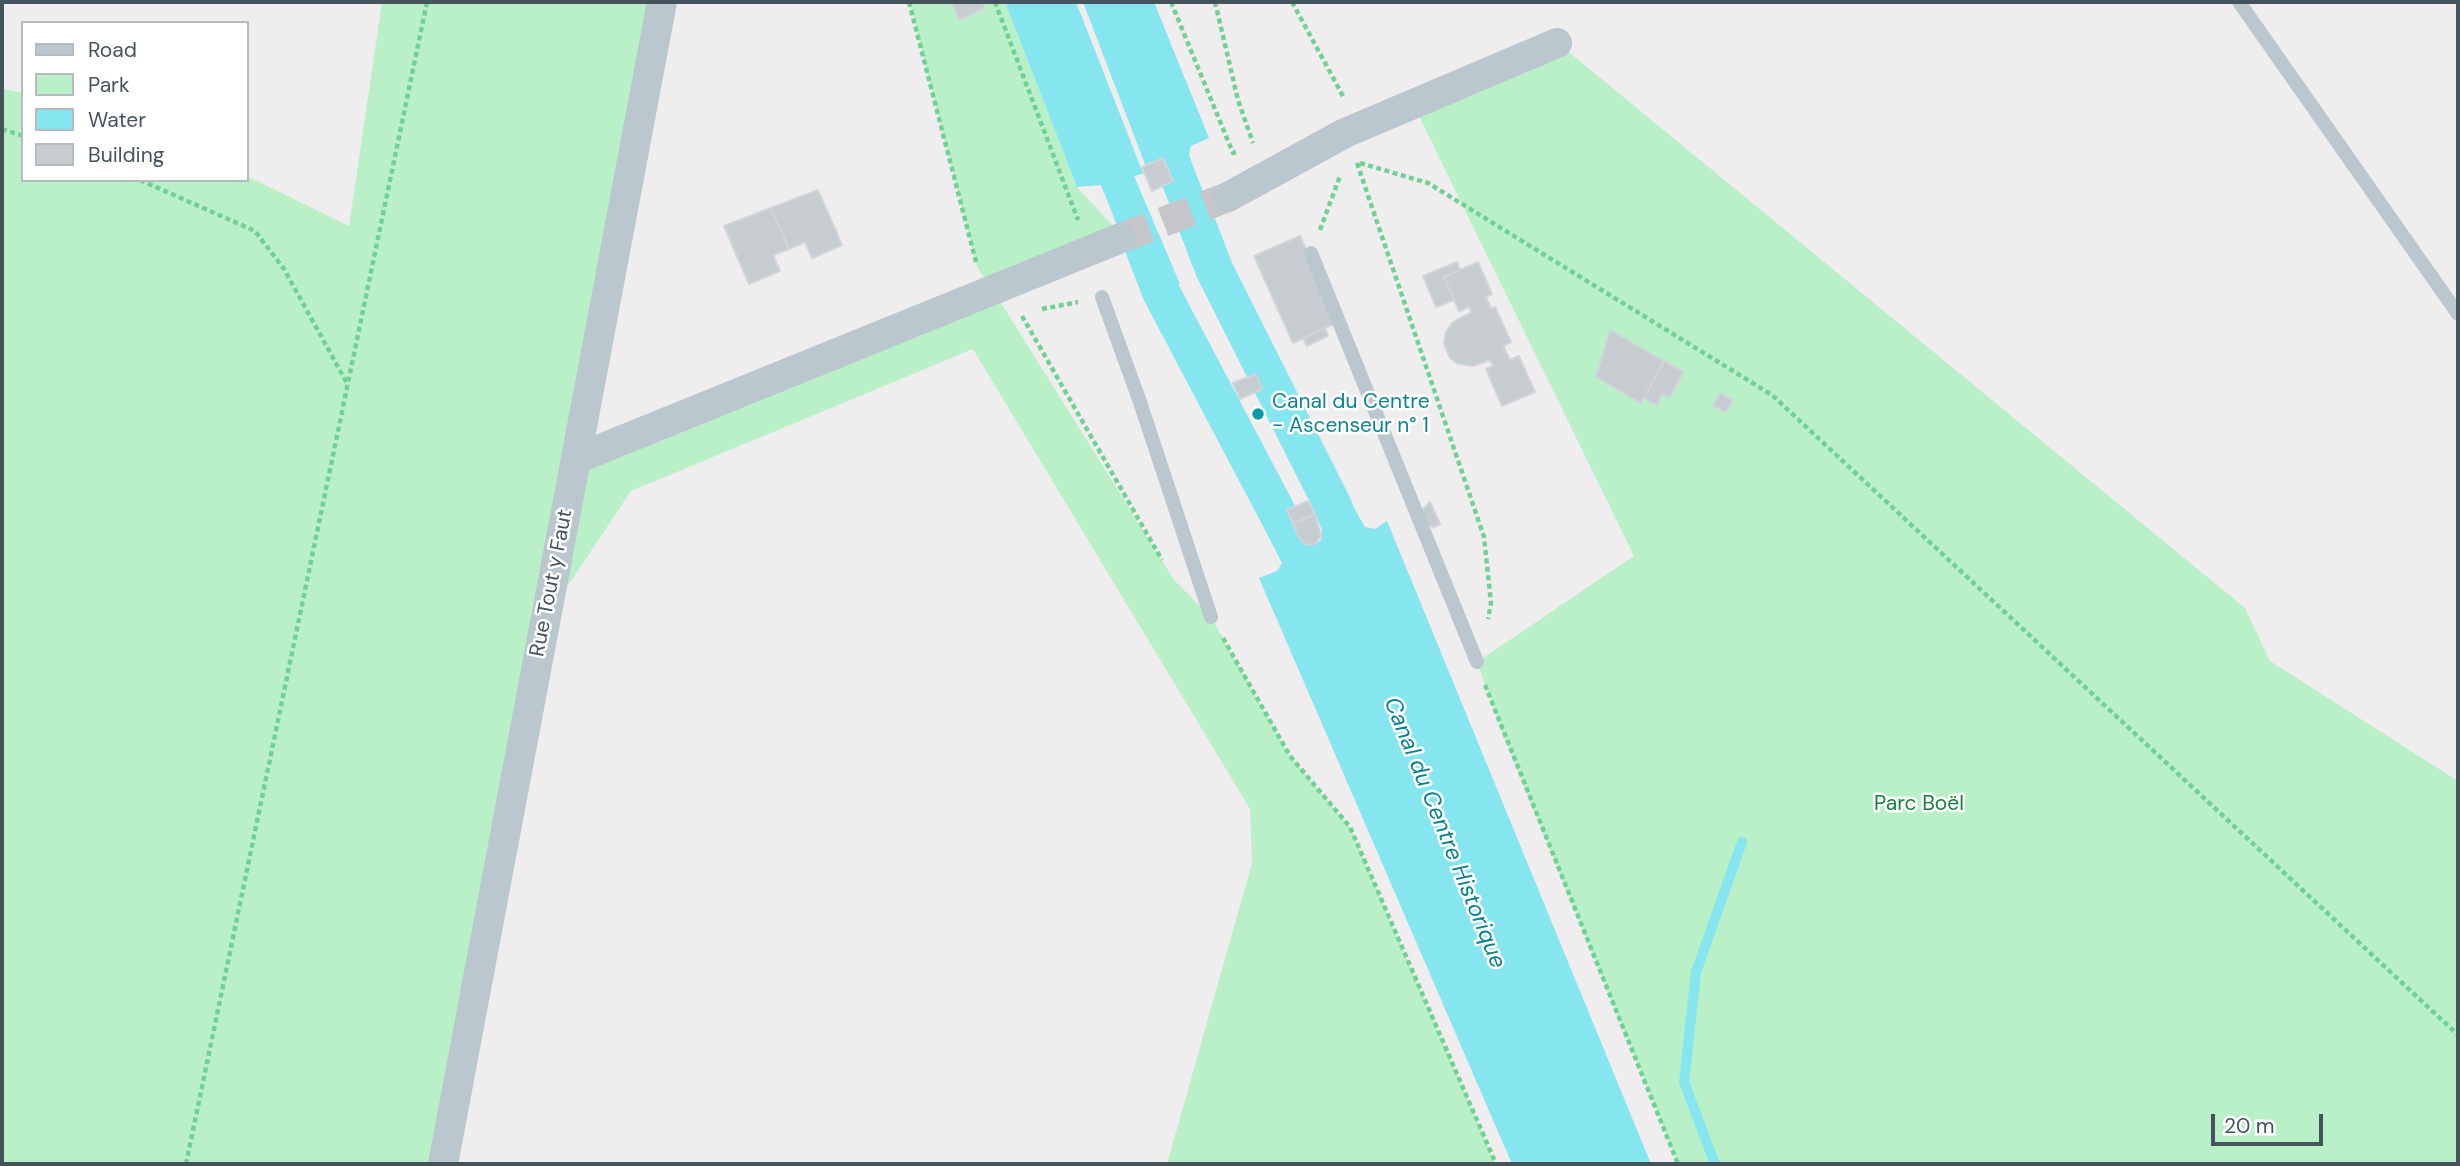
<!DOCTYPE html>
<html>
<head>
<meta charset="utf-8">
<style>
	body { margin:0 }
	#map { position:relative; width:2460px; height:1166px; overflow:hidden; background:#f0edee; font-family:"DM Sans",sans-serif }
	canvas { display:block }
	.frame { position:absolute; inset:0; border:4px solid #45545c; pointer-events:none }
	.legend { position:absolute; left:21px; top:21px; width:228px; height:161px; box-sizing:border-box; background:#fff; border:2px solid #b5bbbe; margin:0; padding:9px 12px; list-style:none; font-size:21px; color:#45545c }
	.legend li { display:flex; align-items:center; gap:14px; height:35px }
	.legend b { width:35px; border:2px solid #b5bbbe }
	.scale { position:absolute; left:2211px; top:1114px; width:112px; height:32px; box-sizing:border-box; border:4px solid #45545c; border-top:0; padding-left:9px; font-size:21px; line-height:24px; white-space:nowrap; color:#45545c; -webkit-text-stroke:5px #fff; paint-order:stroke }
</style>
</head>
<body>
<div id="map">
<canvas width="2460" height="1166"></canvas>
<div class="frame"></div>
<ul class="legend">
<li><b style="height:9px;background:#bbc7ce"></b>Road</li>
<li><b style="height:19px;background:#b9f0c8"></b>Park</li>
<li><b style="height:19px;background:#85e6ef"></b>Water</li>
<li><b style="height:19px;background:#c7ccd1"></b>Building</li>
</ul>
<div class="scale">20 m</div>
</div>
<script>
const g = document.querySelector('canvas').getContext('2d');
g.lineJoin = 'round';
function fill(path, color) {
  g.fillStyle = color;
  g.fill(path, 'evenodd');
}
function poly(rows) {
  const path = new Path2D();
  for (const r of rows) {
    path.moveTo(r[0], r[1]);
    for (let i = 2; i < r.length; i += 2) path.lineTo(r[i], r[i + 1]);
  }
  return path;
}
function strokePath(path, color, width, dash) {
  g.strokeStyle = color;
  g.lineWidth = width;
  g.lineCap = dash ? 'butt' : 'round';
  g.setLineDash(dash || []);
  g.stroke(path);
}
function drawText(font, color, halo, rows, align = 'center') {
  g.font = font + ' "DM Sans",sans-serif';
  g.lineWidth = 5;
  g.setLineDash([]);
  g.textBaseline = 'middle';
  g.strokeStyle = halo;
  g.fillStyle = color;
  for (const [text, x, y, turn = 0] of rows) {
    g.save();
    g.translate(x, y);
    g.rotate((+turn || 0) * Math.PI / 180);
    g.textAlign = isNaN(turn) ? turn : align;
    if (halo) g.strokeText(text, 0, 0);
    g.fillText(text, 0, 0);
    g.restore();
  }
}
fill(poly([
	[382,2,662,2,576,458,992,289,977,267,909,2,1005,2,1077,187,1114,227,993,290,1174,580,1211,617,1290,756,1350,827,1496,1164,1167,1164,1252,863,1250,809,973,349,631,491,545,620,443,1164,2,1164,2,89,23,93,23,180,247,180,247,176,349,226],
	[1559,44,2245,608,2270,661,2458,781,2458,1164,1678,1164,1503,735,1477,662,1634,556,1413,104]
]), '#b9f0c8');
fill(poly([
	[1005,2,1154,2,1209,138,1191,146,1189,155,1230,263,1198,276,1156,170,1134,176,1180,284,1146,299,1101,185,1077,187],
	[1349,499,1365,527,1375,529,1387,521,1651,1164,1512,1164,1259,578,1277,571,1282,563,1267,533,1291,522,1300,541,1313,545,1321,540,1322,530,1315,513]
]), '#85e6ef');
fill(poly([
	[1076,2,1083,2,1148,172,1143,173]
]), '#f0edee');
strokePath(poly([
	[1715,1164,1684,1082,1696,972,1742,842]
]), '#85e6ef', 10);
strokePath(poly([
	[1196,222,1214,269,1333,506,1352,553],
	[1143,245,1161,292,1307,569]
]), '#85e6ef', 38);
const building = poly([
	[951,2,982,2,985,8,959,20,951,2],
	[1163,158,1173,181,1152,191,1142,167,1163,158],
	[818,190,842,245,812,258,805,242,789,249,771,208,818,190],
	[771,208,789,249,773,255,780,271,749,284,724,226,771,208],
	[1300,236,1338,322,1293,343,1254,256,1300,236],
	[1457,262,1460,270,1444,277,1454,300,1436,307,1423,276,1457,262],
	[1478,262,1492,294,1486,297,1491,309,1495,307,1511,342,1503,346,1510,360,1519,356,1535,392,1502,406,1486,369,1493,366,1490,360,1473,366,1458,364,1450,358,1444,344,1446,332,1452,323,1472,312,1469,307,1459,311,1444,277,1478,262],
	[1325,328,1328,336,1307,346,1303,338,1325,328],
	[1610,330,1664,361,1641,403,1596,377,1610,330],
	[1664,361,1684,372,1669,398,1662,394,1657,405,1644,398,1664,361],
	[1256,374,1262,389,1240,399,1233,383,1256,374],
	[1720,393,1733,400,1726,412,1713,406,1720,393],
	[1308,501,1315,514,1293,524,1287,510,1308,501],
	[1430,502,1440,524,1434,527,1423,524,1418,514,1430,502],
	[1315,514,1321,536,1315,544,1307,545,1300,539,1293,524,1315,514]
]);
fill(building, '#c7ccd1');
strokePath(building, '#d1d5da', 2);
strokePath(poly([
	[1121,238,1228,197]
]), '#c5c7ca', 30, [30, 15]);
strokePath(poly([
	[909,2,976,262],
	[995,2,1078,220],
	[1171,2,1233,153,1236,152],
	[1215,2,1238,100,1253,143],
	[1292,2,1344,98],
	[2,129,23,136],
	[1357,163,1484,537,1491,603,1488,619],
	[1360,163,1428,183,1772,395,2458,1035],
	[140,180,255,231,284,269,348,385],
	[1320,230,1340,176],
	[1042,309,1078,302],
	[1022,316,1162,560],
	[1223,638,1290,756,1350,827,1496,1164],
	[1485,685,1678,1164],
	[186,1164,427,2]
]), '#70d095', 4.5, [5, 3.5]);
strokePath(poly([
	[2239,2,2458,314],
	[1311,253,1477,662],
	[1102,297,1140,402,1211,617]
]), '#bbc7ce', 14);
strokePath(poly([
	[1228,197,1345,133,1557,43],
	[576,459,1121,238],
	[443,1164,662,2]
]), '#bbc7ce', 30);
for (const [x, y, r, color] of [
	[1258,414,7,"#0f9aa8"]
]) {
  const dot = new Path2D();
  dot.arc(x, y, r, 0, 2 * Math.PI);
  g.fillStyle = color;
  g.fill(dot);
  strokePath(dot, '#fff', 2.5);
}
drawText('21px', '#0d838f', '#fff', [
	["Canal du Centre",1272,402],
	["- Ascenseur n° 1",1272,426]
], 'left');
drawText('21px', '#45545c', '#fff', [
	["Rue Tout y Faut",552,583,-79]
]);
drawText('21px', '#13803d', '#fff', [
	["Parc Boël",1919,804]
]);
drawText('italic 23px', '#08828f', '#fff', [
	["Canal du Centre Historique",1444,833,68]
]);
</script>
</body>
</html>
